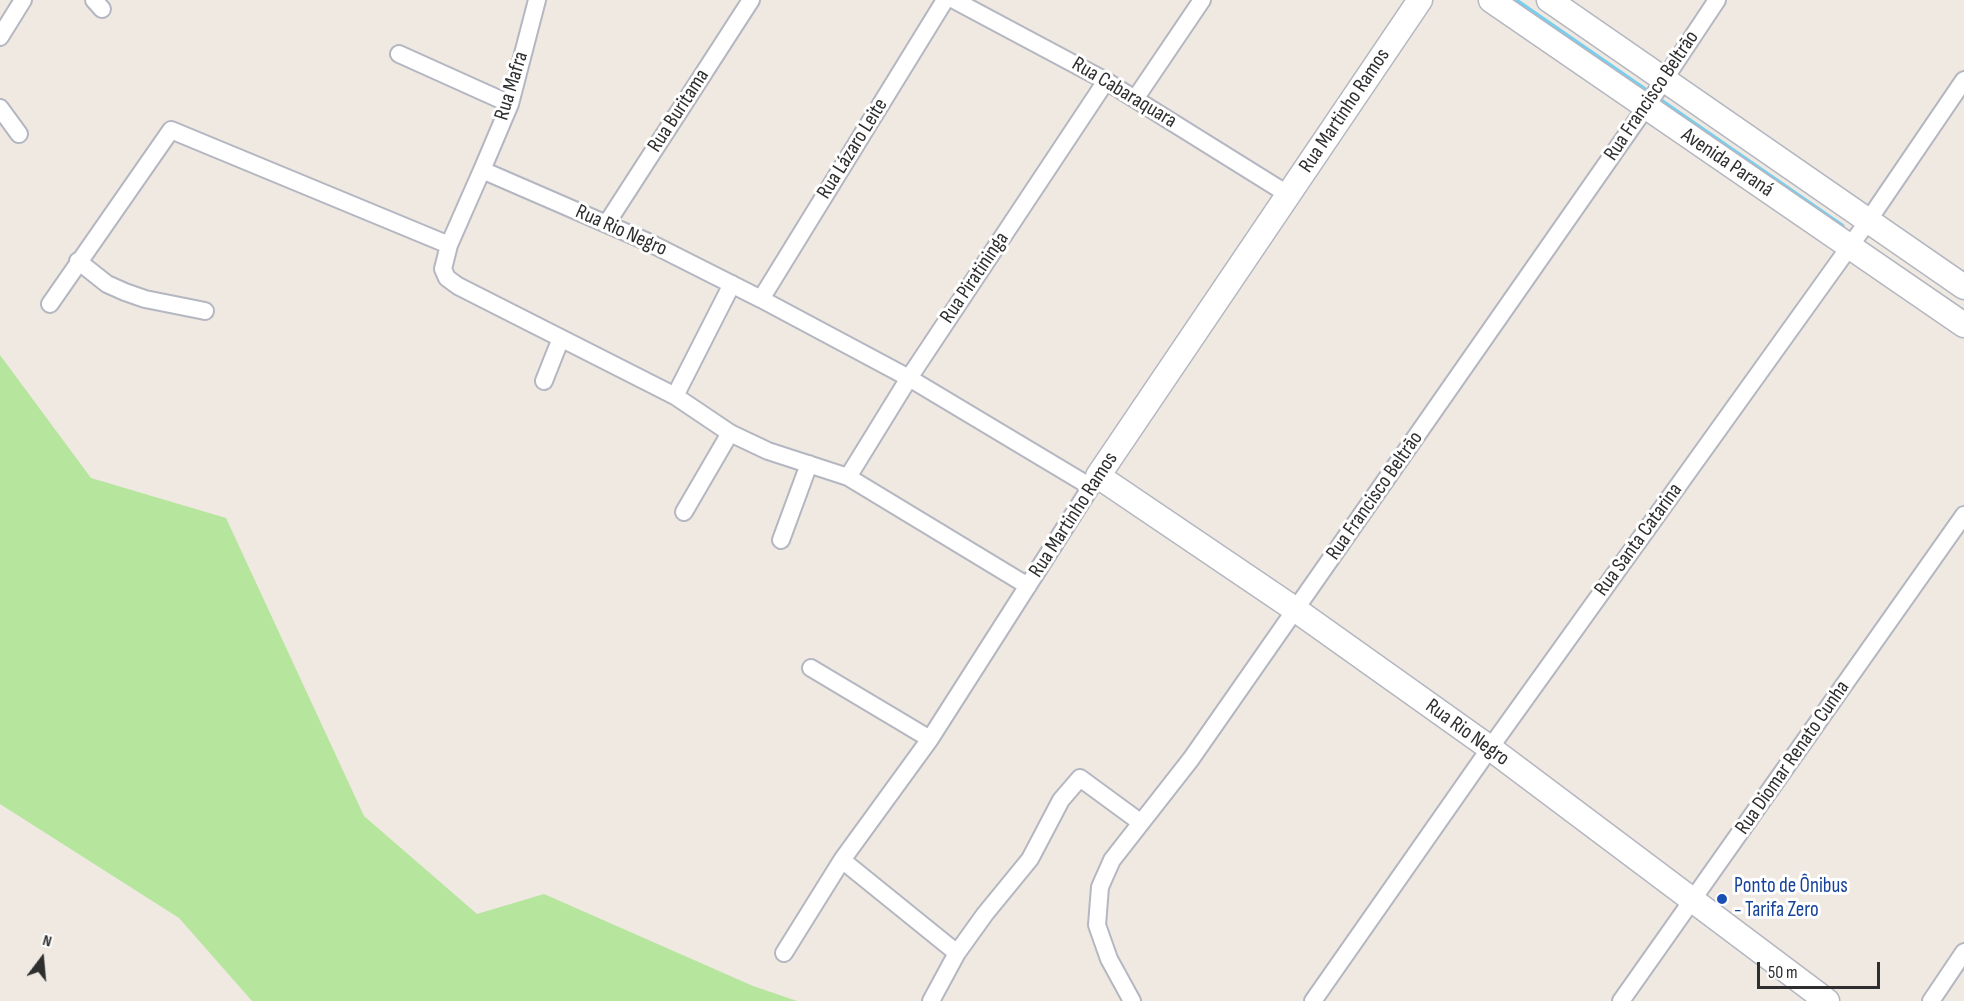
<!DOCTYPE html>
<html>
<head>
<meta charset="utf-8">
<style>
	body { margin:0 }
	#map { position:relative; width:1964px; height:1001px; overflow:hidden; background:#efe9e1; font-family:"Sofia Sans Condensed",sans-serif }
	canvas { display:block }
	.north { position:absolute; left:12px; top:929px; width:60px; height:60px; -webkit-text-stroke:4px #fff; paint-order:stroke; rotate:16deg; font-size:16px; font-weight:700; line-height:24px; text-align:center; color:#2e2e2e }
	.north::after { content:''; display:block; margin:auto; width:21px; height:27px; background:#2e2e2e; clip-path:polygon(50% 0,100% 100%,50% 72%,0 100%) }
	.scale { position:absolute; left:1757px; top:962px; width:123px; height:27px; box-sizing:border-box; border:3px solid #2e2e2e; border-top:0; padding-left:8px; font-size:18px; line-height:21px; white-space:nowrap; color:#2e2e2e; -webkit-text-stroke:4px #fff; paint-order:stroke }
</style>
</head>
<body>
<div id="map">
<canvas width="1964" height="1001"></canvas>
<div class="north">N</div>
<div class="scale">50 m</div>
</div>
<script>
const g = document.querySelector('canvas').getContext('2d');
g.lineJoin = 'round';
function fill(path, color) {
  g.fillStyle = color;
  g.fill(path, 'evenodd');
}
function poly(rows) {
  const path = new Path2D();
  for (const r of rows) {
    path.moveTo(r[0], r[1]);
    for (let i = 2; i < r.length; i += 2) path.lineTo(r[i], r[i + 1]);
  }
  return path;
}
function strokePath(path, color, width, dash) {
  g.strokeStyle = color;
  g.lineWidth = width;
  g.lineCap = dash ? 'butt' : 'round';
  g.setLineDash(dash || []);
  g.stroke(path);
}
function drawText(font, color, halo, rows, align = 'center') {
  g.font = font + ' "Sofia Sans Condensed",sans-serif';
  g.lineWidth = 6;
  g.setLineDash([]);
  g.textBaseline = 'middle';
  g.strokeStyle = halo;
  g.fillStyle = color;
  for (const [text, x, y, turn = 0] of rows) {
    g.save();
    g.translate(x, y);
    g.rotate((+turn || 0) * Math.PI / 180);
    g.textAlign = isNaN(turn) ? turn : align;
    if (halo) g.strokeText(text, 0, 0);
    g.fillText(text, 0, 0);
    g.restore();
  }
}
fill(poly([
	[0,355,91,478,226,518,364,816,477,914,544,894,753,986,797,1001,252,1001,179,918,0,804]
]), '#b6e59e');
strokePath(poly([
	[1515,0,1842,226]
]), '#75cff0', 5);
const street = poly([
	[94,0,102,9],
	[954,0,1106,81,1289,195],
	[0,37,23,0],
	[399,54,510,104],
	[1135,99,1202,0],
	[0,108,19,134],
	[482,170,510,104,537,0],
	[607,223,751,0],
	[449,245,443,269,447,278,458,286,675,396,730,433,768,451,848,477,1028,586],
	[78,261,107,284,125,292,145,299,205,311],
	[761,299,945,0],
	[50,304,171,130,449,245,482,170,648,242,761,299,909,378,1091,487],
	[544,381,561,338],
	[675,396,732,284],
	[848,477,909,378,1106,81],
	[684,512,730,433],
	[781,540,809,464],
	[811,668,930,739],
	[784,953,842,860],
	[957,953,985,914,1030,859,1061,800,1080,778,1140,822],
	[931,1001,957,953,842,860,930,739,1096,479],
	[1132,1001,1109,959,1097,925,1100,887,1112,860,1191,759,1646,107,1717,0],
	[1313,1001,1490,748,1868,221,1964,80],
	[1621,1001,1964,515],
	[1931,1001,1964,952]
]);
const secondary = poly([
	[1420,0,1098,476,1296,610,1490,748,1827,1001],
	[1491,0,1964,325],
	[1549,0,1964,287]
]);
strokePath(street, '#b4b7c1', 20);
strokePath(secondary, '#b4b7c1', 27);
strokePath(street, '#fff', 16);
strokePath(secondary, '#fff', 24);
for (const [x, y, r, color] of [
	[1722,899,6,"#1a4fb4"]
]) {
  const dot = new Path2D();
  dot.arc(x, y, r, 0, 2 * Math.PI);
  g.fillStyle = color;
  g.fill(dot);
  strokePath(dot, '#fff', 2);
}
drawText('21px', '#2e2e2e', '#fff', [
	["Rua Mafra",512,86,-73],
	["Rua Cabaraquara",1124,93,31],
	["Rua Francisco Beltrão",1652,96,-56],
	["Rua Buritama",679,111,-57],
	["Rua Martinho Ramos",1345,111,-56],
	["Rua Lázaro Leite",853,149,-58],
	["Avenida Paraná",1727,163,34],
	["Rua Rio Negro",621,231,24],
	["Rua Piratininga",975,278,-56],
	["Rua Francisco Beltrão",1375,496,-55],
	["Rua Martinho Ramos",1074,515,-57],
	["Rua Santa Catarina",1639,540,-54],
	["Rua Rio Negro",1467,733,36],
	["Rua Diomar Renato Cunha",1793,758,-55]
]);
drawText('21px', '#164399', '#fff', [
	["Ponto de Ônibus",1734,887],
	["- Tarifa Zero",1734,911]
], 'left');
</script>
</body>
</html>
